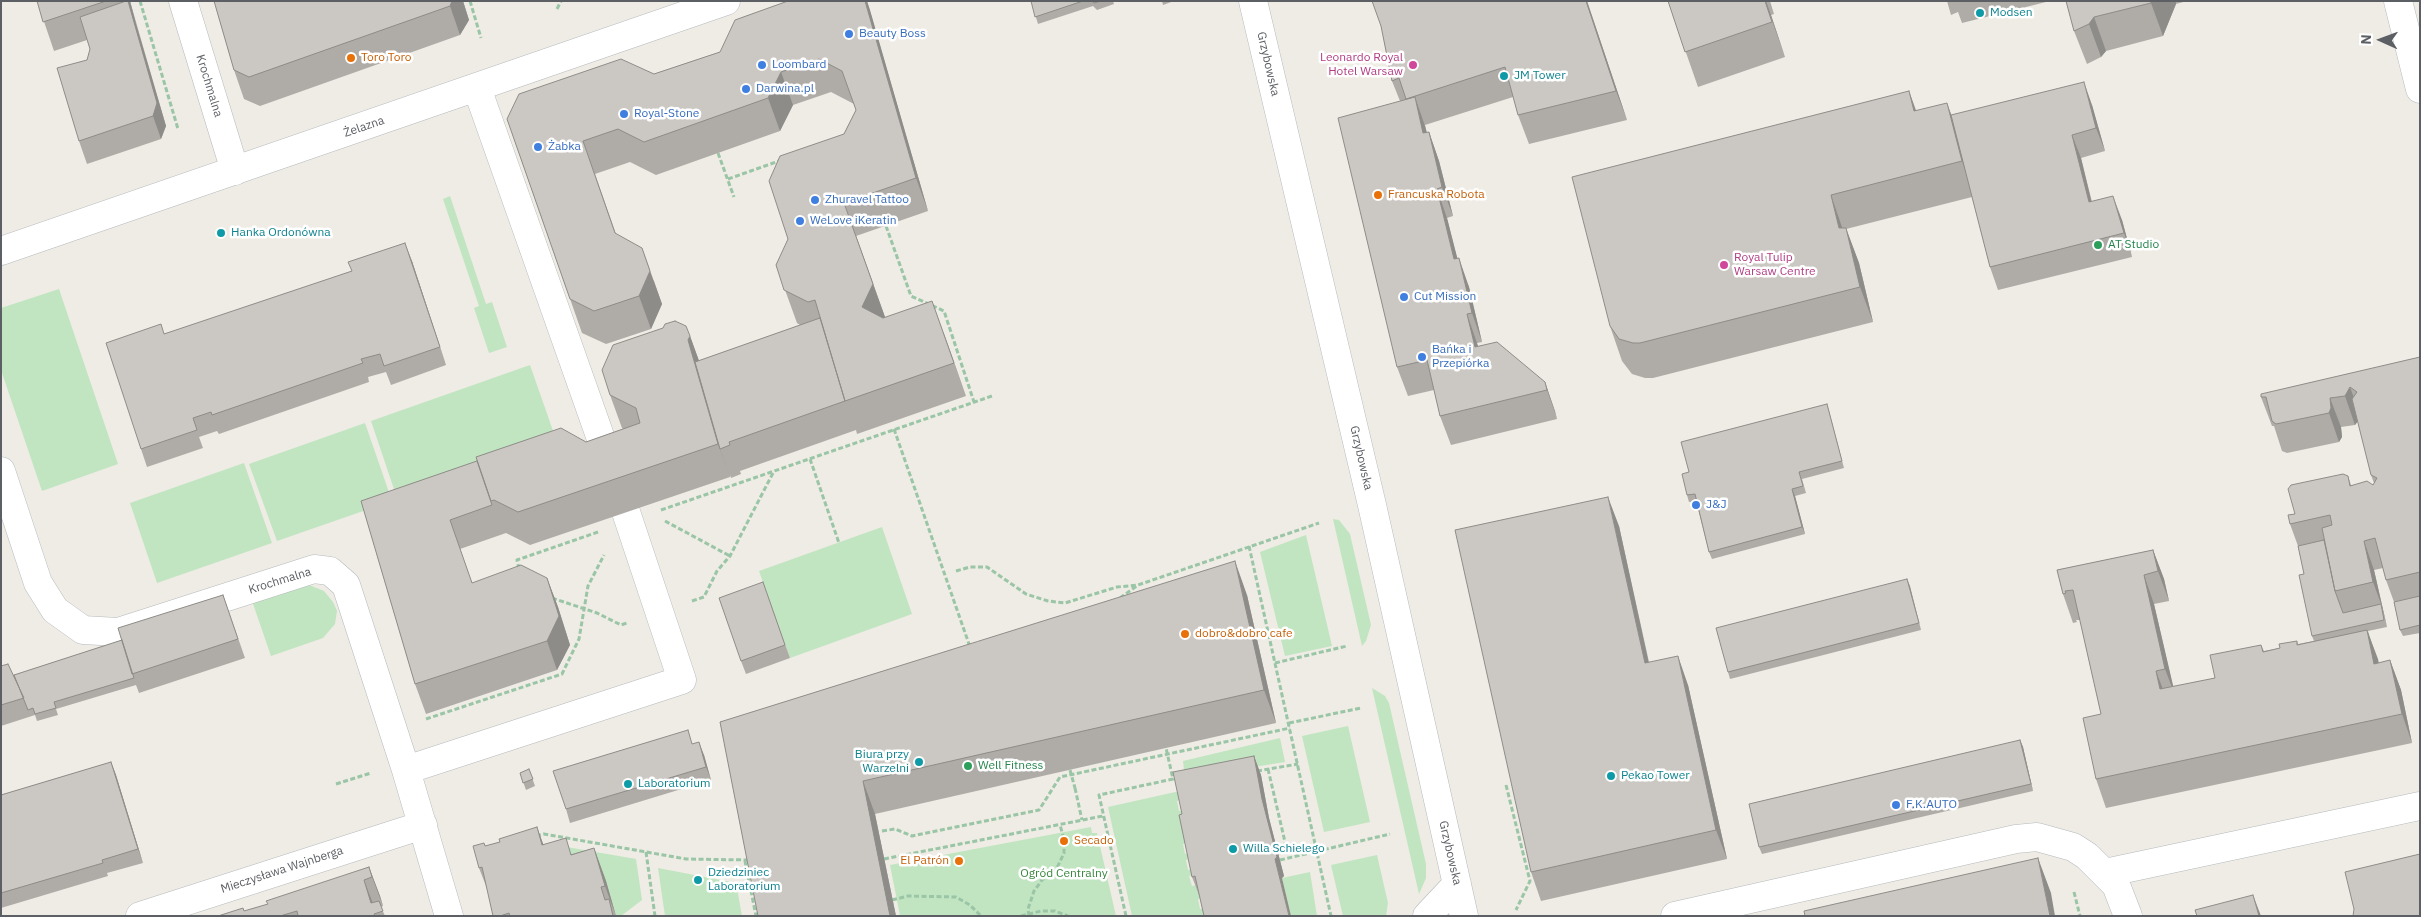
<!DOCTYPE html>
<html>
<head>
<meta charset="utf-8">
<style>
	body { margin:0 }
	#map { position:relative; width:2421px; height:917px; overflow:hidden; background:#eeece4; font-family:"IBM Plex Sans",sans-serif }
	canvas { display:block }
	.frame { position:absolute; inset:0; border:2px solid #5c5f64; pointer-events:none }
	.north { position:absolute; left:2356px; top:15px; width:50px; height:50px; -webkit-text-stroke:4px #fff; paint-order:stroke; rotate:272deg; font-size:14px; font-weight:700; line-height:20px; text-align:center; color:#5c5f64 }
	.north::after { content:''; display:block; margin:auto; width:18px; height:22px; background:#5c5f64; clip-path:polygon(50% 0,100% 100%,50% 72%,0 100%) }
</style>
</head>
<body>
<div id="map">
<canvas width="2421" height="917"></canvas>
<div class="frame"></div>
<div class="north">N</div>
</div>
<script>
const g = document.querySelector('canvas').getContext('2d');
g.lineJoin = 'round';
function fill(path, color) {
  g.fillStyle = color;
  g.fill(path, 'evenodd');
}
function poly(rows) {
  const path = new Path2D();
  for (const r of rows) {
    path.moveTo(r[0], r[1]);
    for (let i = 2; i < r.length; i += 2) path.lineTo(r[i], r[i + 1]);
  }
  return path;
}
function strokePath(path, color, width, dash) {
  g.strokeStyle = color;
  g.lineWidth = width;
  g.lineCap = dash ? 'butt' : 'round';
  g.setLineDash(dash || []);
  g.stroke(path);
}
function drawText(font, color, halo, rows, align = 'center') {
  g.font = font + ' "IBM Plex Sans",sans-serif';
  g.lineWidth = 5;
  g.setLineDash([]);
  g.textBaseline = 'middle';
  g.strokeStyle = halo;
  g.fillStyle = color;
  for (const [text, x, y, turn = 0] of rows) {
    g.save();
    g.translate(x, y);
    g.rotate((+turn || 0) * Math.PI / 180);
    g.textAlign = isNaN(turn) ? turn : align;
    if (halo) g.strokeText(text, 0, 0);
    g.fillText(text, 0, 0);
    g.restore();
  }
}
fill(poly([
	[450,196,486,304,492,302,507,347,489,353,474,308,479,306,443,199],
	[59,289,118,464,42,491,1,370,1,308],
	[530,365,559,448,399,504,371,421],
	[365,423,392,501,277,541,249,464],
	[244,463,272,543,157,583,130,503],
	[1333,519,1339,520,1350,534,1371,625,1366,641,1362,646],
	[882,527,912,614,790,658,759,571],
	[1306,535,1332,646,1285,656,1260,552],
	[304,583,324,591,333,602,337,611,335,624,323,638,271,656,252,601],
	[1372,688,1385,696,1389,703,1426,864,1426,878,1419,894],
	[1348,726,1370,822,1324,832,1302,736],
	[1280,738,1285,762,1185,778,1183,761],
	[1180,791,1182,799,1177,801,1179,811,1184,810,1188,843,1183,844,1185,854,1190,853,1191,859,1186,860,1188,870,1194,869,1195,875,1189,876,1192,886,1197,885,1202,895,1203,898,1198,899,1200,909,1205,908,1207,915,1132,916,1108,807],
	[1091,827,1092,833,1097,833,1116,916,900,916,890,865],
	[561,846,636,859,642,900,621,916,616,916],
	[1377,855,1388,903,1386,916,1343,916,1331,865],
	[658,868,736,883,742,916,665,916],
	[1310,872,1317,916,1290,916,1282,878]
]), '#c1e5c1');
const minor = poly([
	[183,1,235,171],
	[1253,1,1372,505,1464,916],
	[2398,1,2420,89],
	[477,88,612,470],
	[1,251,726,1],
	[1,471,38,583,55,610,83,630,118,632,314,569,330,571,346,585,406,770,449,916],
	[406,770,682,680,626,512],
	[2105,873,2420,806],
	[140,916,423,825],
	[1427,916,1457,884],
	[1675,916,2016,839,2037,837,2073,847,2087,856,2116,885,2128,916]
]);
strokePath(minor, '#b6b9bd', 29);
strokePath(poly([
	[140,1,178,129],
	[470,1,481,38],
	[557,9,561,1],
	[718,153,734,197],
	[728,179,779,161],
	[886,226,911,296,944,311,974,402],
	[894,429,970,647],
	[810,459,839,543],
	[661,510,992,396],
	[665,521,730,556],
	[1249,546,1331,916],
	[519,569,517,560,598,532],
	[956,571,970,567,987,567,1026,594,1048,601,1065,603,1117,587,1138,585,1319,523],
	[552,598,597,613,621,625,627,623],
	[1120,598,1138,585],
	[692,601,704,597,717,571,730,556,774,471],
	[1275,663,1347,646],
	[426,719,562,674,579,639,588,586,604,555],
	[1289,723,1361,708],
	[1268,769,1289,859],
	[1257,771,1298,764],
	[336,784,371,773],
	[1506,785,1530,881,1516,910],
	[1075,788,1082,820],
	[882,831,895,829,912,836,1039,810,1060,777,1290,728],
	[536,836,544,834,686,859,750,860],
	[646,852,655,916],
	[884,859,1103,816],
	[1280,860,1390,834],
	[745,861,756,916],
	[2074,892,2080,916],
	[892,900,908,896,956,897,970,905,981,916],
	[1021,916,1041,911,1055,911,1068,916],
	[1029,916,1028,909,1034,891,1042,880,1056,870,1064,853,1064,839,1060,825],
	[1126,916,1099,795,1173,779,1166,748]
]), '#9ac5a6', 3, [5, 2.5]);
strokePath(minor, '#fff', 28);
strokePath(poly([
	[1070,770,1075,788]
]), '#9ac5a6', 3, [5, 2.5]);
fill(poly([
	[37,1,130,1,166,126,161,139,87,164,79,141,87,60,90,49,87,40,54,51],
	[214,1,463,1,469,20,460,35,260,106,244,99,234,70],
	[788,1,867,1,928,211,856,236,885,317,884,318,944,334,966,396,857,434,856,430,740,471,741,474,731,478,730,475,730,477,530,545,506,533,460,549,472,583,547,578,558,607,570,645,557,670,426,714,415,684,361,501,586,442,623,429,622,428,610,395,690,336,699,361,800,325,797,323,776,265,856,110,854,104,831,92,793,105,780,131,656,175,630,162,595,174,616,234,654,281,662,304,651,329,606,344,582,333,507,119,654,74,720,52],
	[1031,1,1113,1,1114,4,1097,10,1093,6,1038,24],
	[1162,1,1174,1,1163,5],
	[1587,1,1627,120,1529,144,1518,115,1513,97,1425,125,1427,133,1429,132,1439,161,1453,216,1447,218,1457,258,1469,287,1482,342,1477,343,1478,346,1545,382,1557,419,1451,445,1440,416,1434,390,1408,396,1397,367,1400,101,1392,81,1381,26],
	[1668,1,1770,1,1774,14,1771,15,1785,57,1698,87],
	[1947,1,2050,1,1962,23,1958,12,1951,15],
	[2066,1,2187,1,2176,4,2163,36,2106,51,2101,57,2087,64,2074,31],
	[1909,91,1916,110,1951,115,2092,105,2105,151,2081,158,2092,202,2122,220,2132,257,1998,290,1990,267,1972,197,1846,229,1859,263,1873,322,1653,378,1645,378,1632,374,1622,361,1610,326],
	[412,261,446,365,391,385,386,372,368,377,369,382,219,434,217,431,199,437,203,448,147,467,141,449,164,334],
	[2420,357,2420,633,2403,636,2400,630,2394,602,2386,580,2383,568,2374,570,2387,627,2368,631,2378,663,2390,660,2401,690,2412,743,2106,808,2096,779,2101,714,2080,620,2076,620,2077,622,2073,623,2063,594,2057,570,2153,550,2164,579,2169,601,2154,604,2173,687,2215,678,2261,645,2264,651,2280,648,2297,641,2298,644,2314,641,2312,636,2304,574,2298,546,2290,524,2295,514,2348,476,2351,485,2373,485,2374,483,2371,475,2358,421,2355,425,2341,427,2342,437,2339,442,2287,453,2282,451,2274,426,2272,426,2261,397],
	[1827,404,1829,411,1844,468,1802,479,1806,493,1795,496,1805,534,1712,559,1709,552,1696,501,1689,502,1687,495,1689,472],
	[1619,526,1649,662,1688,685,1727,859,1541,901,1531,872],
	[1907,579,1921,630,1730,679,1728,672],
	[763,582,790,658,746,674,741,661],
	[223,595,245,658,139,693,136,685,56,709,58,715,37,721,35,715,1,726,1,666,14,675,122,640],
	[1247,595,1276,723,875,814,896,916,758,916,720,722],
	[2020,740,2023,747,2033,791,1762,854,1759,847],
	[693,744,704,755,711,780,570,823,566,809],
	[1254,756,1261,775,1269,818,1284,876,1282,878,1199,895,1192,877,1182,814],
	[111,762,116,775,143,863,107,873,108,876,1,908,1,795],
	[529,769,535,786,526,790,520,773],
	[537,827,543,844,572,854,594,848,606,881,616,916,493,916,488,891,479,868,485,846,500,842],
	[369,867,380,896,383,906,381,907,385,916,218,916,245,911,268,904]
]), '#afaca8');
fill(poly([
	[128,1,130,1,136,24],
	[128,1,136,24,166,126,161,139,153,116],
	[452,1,463,1,469,20,460,35,450,6],
	[865,1,867,1,870,10,928,211,916,178],
	[1586,1,1587,1,1627,120,1616,91],
	[1765,1,1766,1,1771,15,1785,57],
	[2151,1,2176,1,2176,4,2163,36,2151,3],
	[2094,17,2106,51,2101,57,2089,24],
	[781,72,793,105,780,131,768,98],
	[2084,82,2092,105,2105,151,2096,128],
	[1909,91,1921,126,1914,111],
	[1415,97,1425,126,1434,162,1423,133],
	[1947,103,1960,138,1974,196,1962,161],
	[1429,132,1439,161,1453,216,1442,187],
	[2072,135,2081,158,2097,225,2089,202],
	[1437,189,1447,218,1465,288,1454,259],
	[1831,195,1843,230,1839,228],
	[2113,196,2122,220,2132,257,2124,233],
	[1846,228,1859,263,1873,322,1860,287],
	[856,236,885,317,874,340,862,307],
	[405,243,412,261,446,365,440,347],
	[642,248,662,304,651,329,639,296],
	[1459,258,1469,287,1482,342,1472,313],
	[932,301,944,334,966,396,954,363],
	[1467,314,1477,343,1485,376,1475,347],
	[690,336,702,369,720,449,730,477,718,444,688,340],
	[1545,382,1555,411,1557,419,1547,390],
	[2350,387,2361,417,2355,425,2345,396],
	[2330,398,2341,427,2342,437,2339,442,2329,413],
	[1792,489,1795,496,1805,534,1802,527],
	[1608,497,1619,526,1655,692,1645,663],
	[2364,541,2374,570,2387,627,2381,604,2373,582],
	[2153,550,2164,579,2169,601,2158,571],
	[1235,561,1247,595,1276,723,1264,690],
	[2144,575,2154,604,2176,698,2165,669],
	[547,578,558,607,570,645,557,670,547,641],
	[1907,579,1910,586,1921,630,1919,623],
	[2367,630,2378,659,2385,693,2374,664],
	[1678,656,1688,685,1727,859,1716,830],
	[2390,660,2401,690,2412,743,2402,714],
	[2156,671,2167,700,2160,689],
	[2020,740,2023,747,2033,791,2031,784],
	[699,742,704,755,711,780,706,767],
	[1254,756,1261,775,1269,818,1284,876,1282,878,1291,916,1289,916,1275,859,1262,799],
	[111,762,116,775,143,863,138,849],
	[863,781,875,814,896,916,890,916],
	[537,827,549,860,542,845],
	[594,848,606,881,616,916,605,886],
	[2038,858,2051,893,2055,916,2050,916],
	[369,867,380,896,383,906,372,877],
	[364,880,375,909,371,903],
	[2253,895,2261,916,2259,916]
]), '#8e8c88');
const building = poly([
	[37,1,106,1,43,22,37,1],
	[126,1,128,1,157,103,153,116,79,141,57,68,87,60,90,49,80,17,126,1],
	[214,1,452,1,450,6,249,77,234,70,214,1],
	[788,1,865,1,916,178,844,203,873,284,862,307,883,318,932,301,954,363,845,401,815,300,808,302,784,290,776,265,788,239,769,181,780,156,844,134,856,110,842,71,819,59,781,72,768,98,644,142,618,129,583,141,615,233,642,248,650,271,639,296,594,311,570,299,507,119,519,94,621,59,654,74,720,52,735,20,788,1],
	[1031,1,1083,1,1035,17,1031,1],
	[1092,1,1101,1,1094,3,1092,1],
	[1372,1,1586,1,1616,91,1518,115,1505,67,1406,99,1399,78,1392,81,1381,26,1372,1],
	[1668,1,1765,1,1772,22,1685,52,1668,1],
	[2066,1,2151,1,2151,3,2094,17,2089,24,2074,31,2066,1],
	[2084,82,2096,128,2072,135,2089,202,2113,196,2124,233,1990,267,1951,115,2084,82],
	[1909,91,1914,111,1947,103,1962,161,1831,195,1839,228,1846,228,1860,287,1640,343,1633,343,1619,339,1610,326,1572,177,1909,91],
	[1415,97,1423,133,1429,132,1442,187,1437,189,1454,259,1459,258,1472,313,1467,314,1475,347,1497,342,1545,382,1547,390,1440,416,1427,360,1397,367,1338,118,1415,97],
	[405,243,440,347,384,366,380,354,361,359,363,363,212,415,211,412,193,418,197,430,141,449,106,343,161,324,164,334,352,271,348,262,405,243],
	[820,318,845,401,729,442,730,445,720,449,695,362,820,318],
	[675,321,686,326,690,336,688,340,718,444,518,512,494,500,491,501,476,457,561,428,586,442,640,423,636,408,610,395,602,370,613,345,663,328,665,324,675,321],
	[2420,357,2420,572,2386,580,2375,538,2364,541,2373,582,2335,591,2322,528,2332,525,2330,515,2290,524,2288,515,2295,514,2288,489,2291,485,2343,474,2348,476,2350,486,2367,481,2373,485,2377,478,2371,475,2352,399,2357,392,2350,387,2345,396,2330,398,2331,408,2329,413,2276,424,2272,421,2266,397,2261,397,2261,394,2420,357],
	[1827,404,1842,461,1799,472,1803,486,1792,489,1802,527,1709,552,1695,494,1687,495,1682,474,1689,472,1681,442,1827,404],
	[477,461,492,505,450,520,472,583,521,565,547,578,559,616,547,641,415,684,361,501,477,461],
	[1608,497,1645,663,1678,656,1716,830,1531,872,1455,530,1608,497],
	[2324,540,2335,591,2343,613,2381,604,2384,620,2312,636,2299,575,2304,574,2298,546,2324,540],
	[2153,550,2158,571,2144,575,2165,669,2156,671,2160,689,2215,678,2210,655,2261,645,2263,652,2280,648,2279,644,2297,641,2297,645,2367,630,2374,664,2390,660,2402,714,2096,779,2083,718,2101,714,2073,590,2065,591,2066,593,2063,594,2057,570,2153,550],
	[1235,561,1264,690,863,781,890,916,758,916,720,722,1235,561],
	[1907,579,1919,623,1728,672,1716,628,1907,579],
	[763,582,785,645,741,661,719,598,763,582],
	[223,595,238,639,132,674,118,628,223,595],
	[2420,596,2420,625,2400,630,2394,602,2420,596],
	[122,640,134,678,54,702,56,708,35,714,33,708,28,710,14,675,122,640],
	[8,664,24,698,1,705,1,666,8,664],
	[688,730,692,744,699,742,706,767,566,809,553,771,688,730],
	[2020,740,2031,784,1759,847,1749,804,2020,740],
	[1254,756,1262,799,1277,857,1275,859,1289,916,1204,916,1195,876,1192,877,1179,815,1182,814,1173,772,1254,756],
	[111,762,138,849,102,860,103,863,1,893,1,795,111,762],
	[529,769,533,779,523,783,520,773,529,769],
	[537,827,542,845,566,838,571,855,594,848,605,886,601,887,605,900,609,899,613,916,510,916,509,913,500,916,493,916,482,867,479,868,473,846,484,843,485,846,500,842,499,839,537,827],
	[2420,854,2420,916,2353,916,2354,909,2345,872,2420,854],
	[2038,858,2050,916,1805,916,1804,911,2038,858],
	[369,867,372,877,364,880,371,903,379,901,383,911,374,914,375,916,298,916,297,911,280,916,218,916,243,908,244,911,268,904,266,901,369,867],
	[2253,895,2259,916,2197,916,2195,910,2253,895]
]);
fill(building, '#cbc8c3');
strokePath(building, '#8e8c88', 1);
for (const [x, y, r, color] of [
	[1980,13,5,"#0f9aa8"],
	[849,34,5,"#3f7fe0"],
	[351,58,5,"#e8710a"],
	[762,65,5,"#3f7fe0"],
	[1413,65,5,"#d1479c"],
	[1504,76,5,"#0f9aa8"],
	[746,89,5,"#3f7fe0"],
	[624,114,5,"#3f7fe0"],
	[538,147,5,"#3f7fe0"],
	[1378,195,5,"#e8710a"],
	[815,200,5,"#3f7fe0"],
	[800,221,5,"#3f7fe0"],
	[221,233,5,"#0f9aa8"],
	[2098,245,5,"#2e9e5b"],
	[1724,265,5,"#d1479c"],
	[1404,297,5,"#3f7fe0"],
	[1422,357,5,"#3f7fe0"],
	[1696,505,5,"#3f7fe0"],
	[1185,634,5,"#e8710a"],
	[919,762,5,"#0f9aa8"],
	[968,766,5,"#2e9e5b"],
	[1611,776,5,"#0f9aa8"],
	[628,784,5,"#0f9aa8"],
	[1896,805,5,"#3f7fe0"],
	[1064,841,5,"#e8710a"],
	[1233,849,5,"#0f9aa8"],
	[959,861,5,"#e8710a"],
	[698,880,5,"#0f9aa8"]
]) {
  const dot = new Path2D();
  dot.arc(x, y, r, 0, 2 * Math.PI);
  g.fillStyle = color;
  g.fill(dot);
  strokePath(dot, '#fff', 2);
}
drawText('12px', '#0d838f', '#fff', [
	["Modsen",1990,13],
	["JM Tower",1514,76],
	["Hanka Ordonówna",231,233],
	["Biura przy",909,755,"right"],
	["Warzelni",909,769,"right"],
	["Pekao Tower",1621,776],
	["Laboratorium",638,784],
	["Willa Schielego",1243,849],
	["Dziedziniec",708,873],
	["Laboratorium",708,887]
], 'left');
drawText('12px', '#366cbe', '#fff', [
	["Beauty Boss",859,34],
	["Loombard",772,65],
	["Darwina.pl",756,89],
	["Royal-Stone",634,114],
	["Żabka",548,147],
	["Zhuravel Tattoo",825,200],
	["WeLove iKeratin",810,221],
	["Cut Mission",1414,297],
	["Bańka i",1432,350],
	["Przepiórka",1432,364],
	["J&J",1706,505],
	["F.K.AUTO",1906,805]
], 'left');
drawText('12px', '#c56008', '#fff', [
	["Toro Toro",361,58],
	["Francuska Robota",1388,195],
	["dobro&dobro cafe",1195,634],
	["Secado",1074,841],
	["El Patrón",949,861,"right"]
], 'left');
drawText('12px', '#b23c85', '#fff', [
	["Leonardo Royal",1403,58],
	["Hotel Warsaw",1403,72],
	["Royal Tulip",1734,258,"left"],
	["Warsaw Centre",1734,272,"left"]
], 'right');
drawText('12px', '#5c5f64', '#fff', [
	["Grzybowska",1268,64,77],
	["Krochmalna",209,86,73],
	["Żelazna",364,127,-19],
	["Grzybowska",1361,458,77],
	["Krochmalna",280,581,-17],
	["Grzybowska",1450,853,77],
	["Mieczysława Wajnberga",282,870,-18]
]);
drawText('12px', '#27864d', '#fff', [
	["AT Studio",2108,245],
	["Well Fitness",978,766]
], 'left');
drawText('12px', '#38863c', '#fff', [
	["Ogród Centralny",1064,874]
]);
</script>
</body>
</html>
